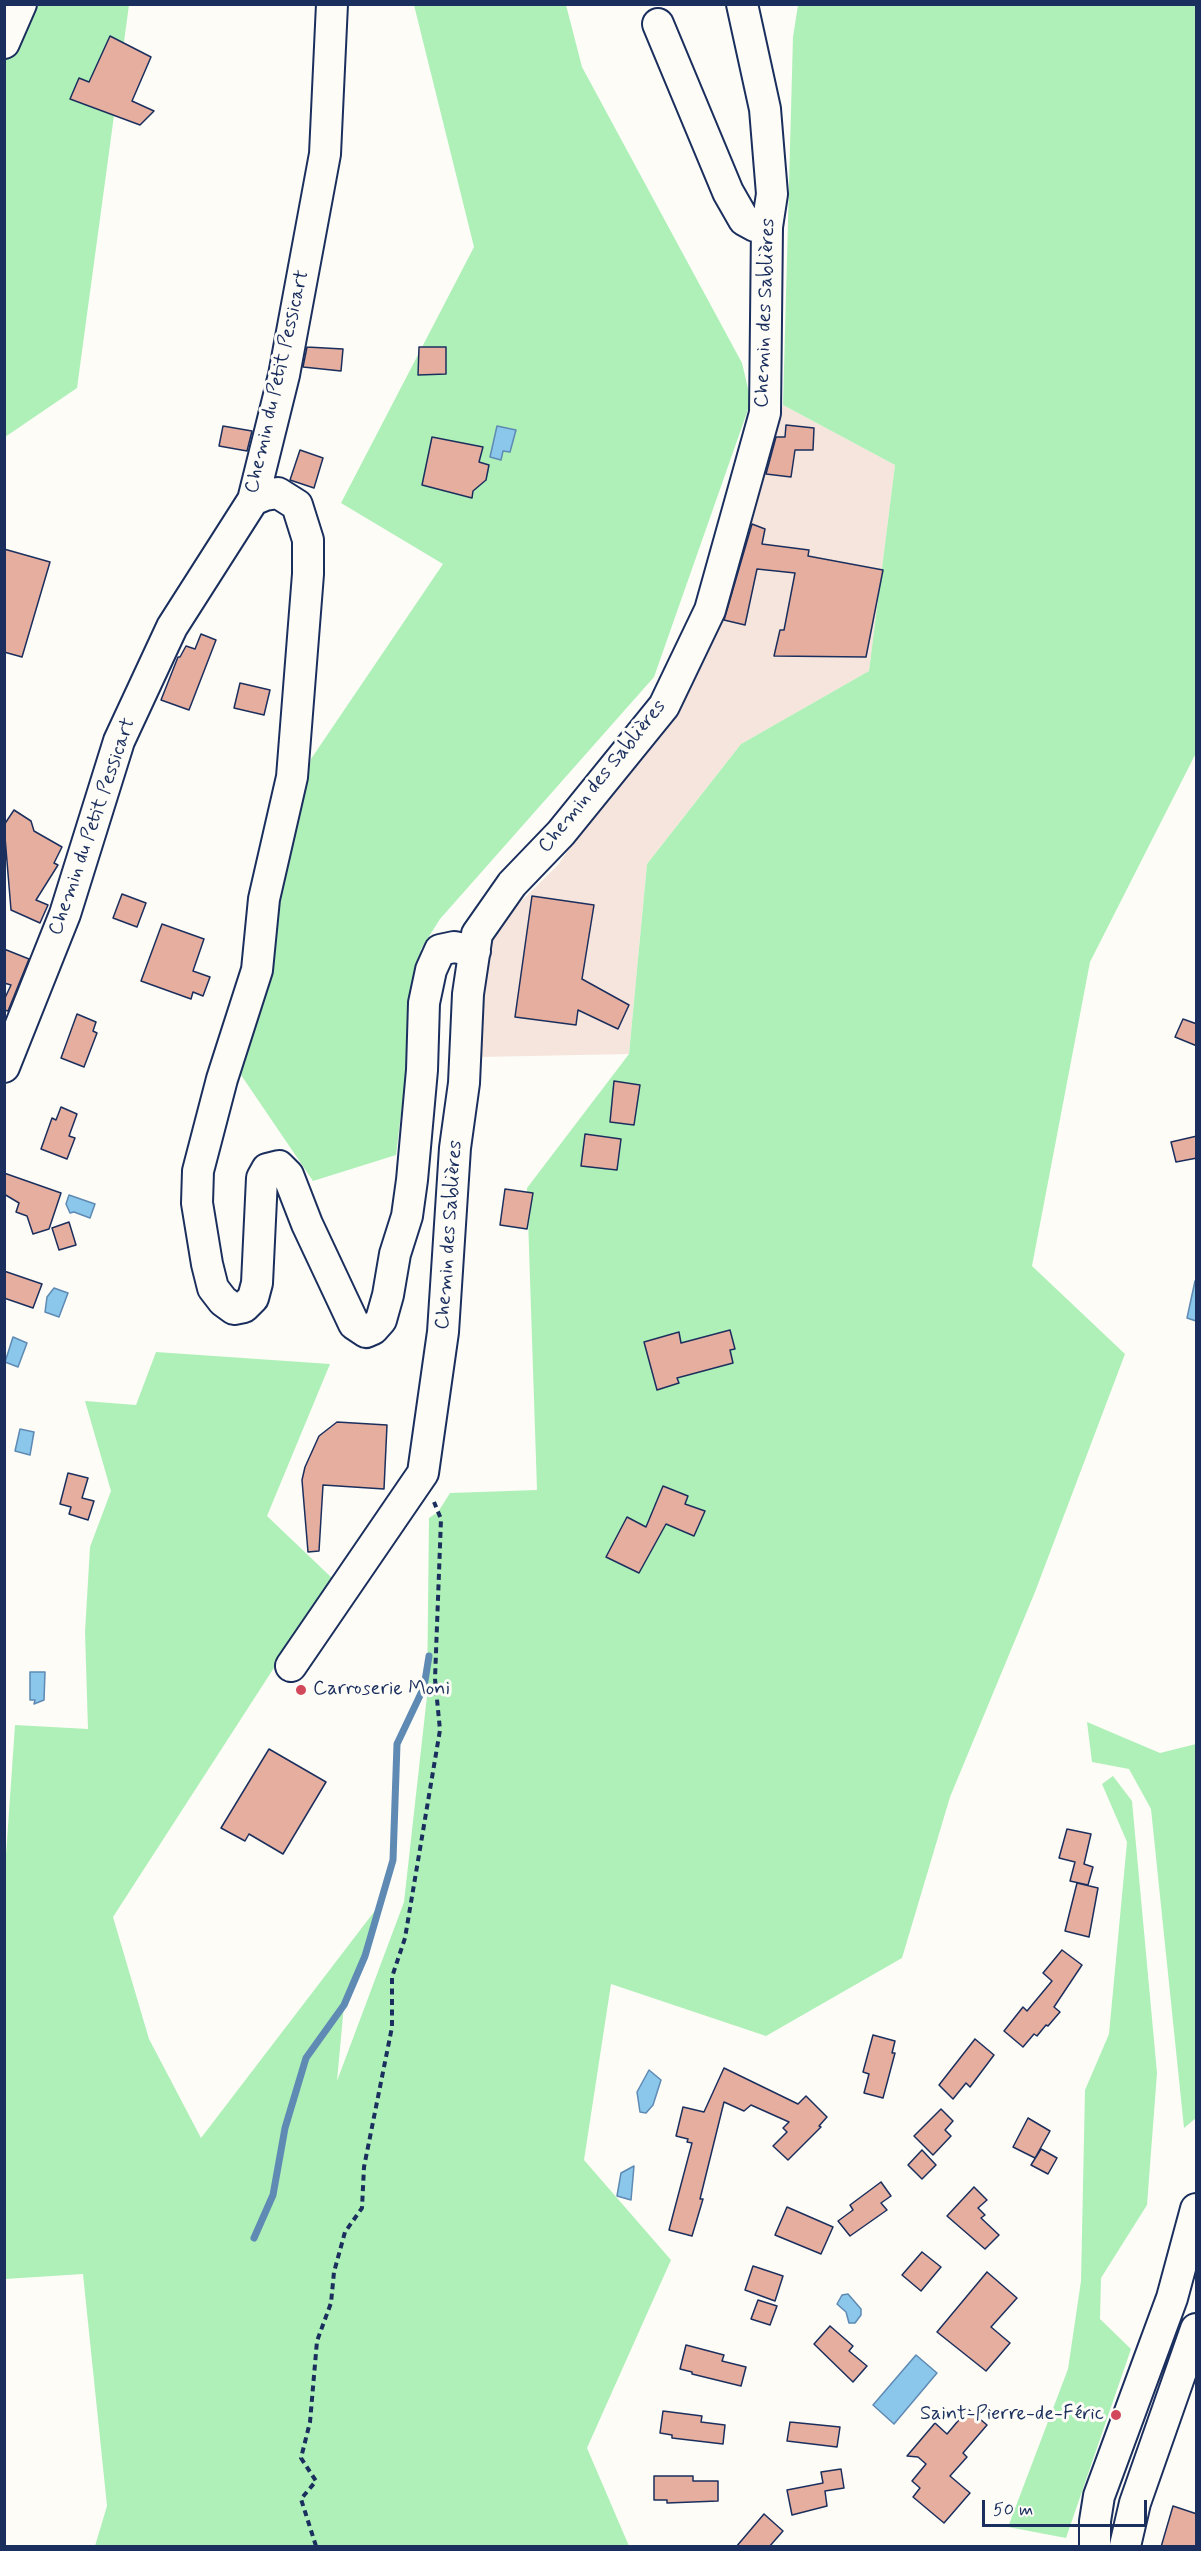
<!DOCTYPE html>
<html>
<head>
<meta charset="utf-8">
<style>
	body { margin:0 }
	#map { position:relative; width:1201px; height:2551px; overflow:hidden; background:#fdfcf7; font-family:Mynerve,sans-serif }
	canvas { display:block }
	.frame { position:absolute; inset:0; border:6px solid #1b2f5e; pointer-events:none }
	.scale { position:absolute; left:982px; top:2500px; width:165px; height:27px; box-sizing:border-box; border:3px solid #1b2f5e; border-top:0; padding-left:8px; font-size:18px; line-height:21px; white-space:nowrap; color:#1b2f5e; -webkit-text-stroke:4px #fdfcf7; paint-order:stroke }
</style>
</head>
<body>
<div id="map">
<canvas width="1201" height="2551"></canvas>
<div class="frame"></div>
<div class="scale">50 m</div>
</div>
<script>
const g = document.querySelector('canvas').getContext('2d');
g.lineJoin = 'round';
function fill(path, color) {
  g.fillStyle = color;
  g.fill(path, 'evenodd');
}
function poly(rows) {
  const path = new Path2D();
  for (const r of rows) {
    path.moveTo(r[0], r[1]);
    for (let i = 2; i < r.length; i += 2) path.lineTo(r[i], r[i + 1]);
  }
  return path;
}
function strokePath(path, color, width, dash) {
  g.strokeStyle = color;
  g.lineWidth = width;
  g.lineCap = dash ? 'butt' : 'round';
  g.setLineDash(dash || []);
  g.stroke(path);
}
function drawText(font, color, halo, rows, align = 'center') {
  g.font = font + ' Mynerve,sans-serif';
  g.lineWidth = 6;
  g.setLineDash([]);
  g.textBaseline = 'middle';
  g.strokeStyle = halo;
  g.fillStyle = color;
  for (const [text, x, y, turn = 0] of rows) {
    g.save();
    g.translate(x, y);
    g.rotate((+turn || 0) * Math.PI / 180);
    g.textAlign = isNaN(turn) ? turn : align;
    if (halo) g.strokeText(text, 0, 0);
    g.fillText(text, 0, 0);
    g.restore();
  }
}
fill(poly([
	[783,405,895,465,869,671,741,744,647,864,629,1054,478,1057,492,930,558,865,715,634]
]), '#f6e5dc');
fill(poly([
	[5,5,129,5,77,388,5,437],
	[414,5,566,5,582,67,742,363,751,401,654,677,440,919,421,949,396,1155,313,1181,241,1075,311,759,443,564,341,503,474,247],
	[798,5,1196,5,1196,753,1090,962,1032,1266,1125,1354,1035,1592,950,1797,902,1958,766,2036,611,1984,584,2160,671,2260,587,2448,629,2546,95,2546,107,2506,83,2274,5,2279,4,1884,15,1725,88,1729,85,1632,90,1547,111,1491,85,1401,136,1405,156,1352,330,1364,267,1516,332,1578,113,1917,149,2039,201,2138,377,1908,365,1956,344,2005,337,2081,404,1902,427,1696,429,1518,438,1512,450,1493,537,1490,527,1188,629,1054,647,864,741,744,869,671,895,465,783,405,793,37],
	[1087,1722,1160,1753,1196,1744,1196,2118,1184,2128,1151,1809,1129,1769,1092,1762],
	[1113,1776,1132,1801,1157,2073,1147,2205,1101,2278,1100,2319,1131,2349,1066,2538,1008,2527,1068,2369,1081,2281,1085,2090,1109,2034,1127,1842,1102,1784]
]), '#aff0b8');
const water = poly([
	[497,426,516,430,510,452,503,451,501,460,490,457,497,426],
	[69,1195,95,1204,90,1218,74,1212,70,1213,66,1204,69,1195],
	[1195,1281,1196,1281,1196,1321,1187,1318,1195,1281],
	[54,1288,68,1293,59,1317,45,1312,47,1297,54,1288],
	[13,1337,27,1343,18,1367,5,1362,13,1337],
	[20,1429,34,1432,30,1455,15,1451,20,1429],
	[30,1672,45,1672,44,1700,34,1704,35,1700,30,1700,30,1672],
	[649,2070,661,2080,653,2105,646,2113,640,2112,637,2092,649,2070],
	[634,2166,631,2200,617,2196,621,2173,634,2166],
	[848,2294,861,2309,861,2315,855,2323,849,2323,846,2312,837,2304,842,2295,848,2294],
	[916,2355,937,2373,894,2424,873,2405,916,2355]
]);
fill(water, '#8bc6eb');
strokePath(water, '#5e8ab3', 1.5);
strokePath(poly([
	[254,2238,273,2195,285,2128,306,2058,344,2005,365,1956,393,1860,397,1744,424,1687,429,1656]
]), '#5e8ab3', 7);
const building = poly([
	[110,36,151,57,132,101,154,111,140,125,70,99,79,78,89,82,110,36],
	[307,347,343,349,341,371,303,367,307,347],
	[419,347,446,347,446,374,418,375,419,347],
	[786,425,814,428,813,450,795,450,791,477,766,474,776,437,785,437,786,425],
	[223,426,252,431,247,451,219,446,223,426],
	[432,437,483,447,479,462,489,465,486,480,473,491,472,498,422,485,432,437],
	[300,450,323,458,314,488,290,480,300,450],
	[752,524,765,529,762,544,809,550,808,556,883,570,866,657,774,656,780,630,784,630,795,573,757,569,745,625,724,620,752,524],
	[4,549,50,562,22,657,4,652,4,549],
	[201,634,216,640,189,710,161,700,178,657,180,657,186,646,195,649,201,634],
	[240,683,270,690,264,715,234,708,240,683],
	[14,810,31,821,34,831,62,847,54,863,58,865,36,900,48,905,40,923,11,910,4,825,14,810],
	[122,894,146,903,137,927,113,918,122,894],
	[532,896,594,905,582,979,629,1005,618,1029,578,1010,576,1025,515,1017,532,896],
	[162,924,204,939,193,971,210,977,203,996,193,992,191,999,141,981,162,924],
	[4,949,29,959,8,1011,4,1010,4,1000,11,985,4,983,4,949],
	[77,1014,96,1022,93,1031,97,1033,84,1067,61,1058,77,1014],
	[1183,1019,1197,1024,1197,1046,1175,1037,1183,1019],
	[614,1081,640,1085,634,1125,610,1122,614,1081],
	[61,1107,77,1114,69,1136,75,1138,67,1159,41,1149,52,1118,56,1120,61,1107],
	[585,1134,621,1139,617,1170,581,1166,585,1134],
	[1197,1136,1197,1158,1176,1162,1171,1142,1197,1136],
	[4,1173,61,1193,49,1229,33,1234,27,1216,16,1212,19,1203,4,1194,4,1173],
	[505,1189,533,1193,527,1229,500,1225,505,1189],
	[69,1222,76,1245,59,1250,52,1228,69,1222],
	[4,1271,42,1284,33,1308,4,1298,4,1271],
	[730,1330,735,1349,730,1350,733,1363,677,1378,679,1383,657,1390,644,1342,679,1332,681,1343,730,1330],
	[337,1422,387,1425,384,1489,323,1485,319,1551,308,1552,302,1480,305,1467,319,1436,337,1422],
	[68,1473,88,1478,82,1498,94,1501,88,1520,69,1514,71,1507,60,1504,68,1473],
	[663,1486,688,1496,685,1504,705,1511,694,1536,666,1524,639,1573,606,1557,627,1517,646,1527,663,1486],
	[269,1749,326,1782,283,1854,249,1834,245,1841,221,1828,269,1749],
	[1067,1829,1091,1834,1084,1864,1093,1867,1088,1885,1070,1881,1075,1862,1059,1858,1067,1829],
	[1077,1883,1098,1888,1089,1937,1065,1931,1077,1883],
	[1062,1950,1082,1965,1054,2007,1060,2012,1048,2026,1046,2025,1037,2036,1034,2034,1023,2047,1004,2031,1023,2007,1027,2011,1052,1981,1043,1973,1062,1950],
	[873,2035,895,2041,892,2053,895,2053,883,2098,864,2093,869,2074,863,2072,873,2035],
	[975,2039,994,2055,970,2087,966,2083,953,2099,939,2085,975,2039],
	[724,2068,798,2104,806,2096,827,2117,819,2126,821,2127,788,2160,773,2146,787,2132,783,2128,789,2122,751,2105,744,2111,724,2102,700,2199,703,2199,692,2236,669,2230,692,2143,687,2142,688,2139,676,2136,683,2107,704,2112,724,2068],
	[941,2109,953,2121,945,2130,951,2136,933,2155,914,2136,941,2109],
	[1028,2118,1050,2131,1035,2158,1013,2147,1028,2118],
	[1041,2149,1057,2158,1048,2174,1031,2165,1041,2149],
	[922,2150,936,2165,922,2179,908,2165,922,2150],
	[881,2182,891,2196,881,2203,887,2210,850,2236,838,2221,853,2210,850,2205,881,2182],
	[974,2187,987,2200,978,2208,985,2215,981,2218,999,2235,985,2249,947,2216,974,2187],
	[787,2207,833,2227,821,2254,775,2235,787,2207],
	[922,2252,941,2267,921,2291,902,2275,922,2252],
	[753,2266,783,2276,775,2301,745,2290,753,2266],
	[987,2272,1017,2298,991,2327,1010,2343,986,2371,937,2332,987,2272],
	[758,2300,777,2306,770,2325,751,2319,758,2300],
	[830,2326,853,2346,849,2351,867,2366,853,2382,814,2344,830,2326],
	[686,2345,724,2355,722,2361,746,2367,741,2386,692,2374,692,2372,680,2369,686,2345],
	[968,2409,987,2425,963,2453,967,2457,950,2476,970,2493,944,2523,913,2497,920,2488,912,2481,926,2464,918,2457,907,2456,935,2423,947,2434,968,2409],
	[663,2411,702,2416,701,2422,725,2425,723,2444,672,2438,672,2435,660,2433,663,2411],
	[790,2422,840,2427,837,2447,787,2441,790,2422],
	[841,2469,844,2488,825,2491,827,2506,792,2515,787,2490,823,2483,821,2472,841,2469],
	[654,2476,693,2476,693,2481,718,2481,718,2501,667,2503,667,2500,654,2500,654,2476],
	[1173,2506,1197,2514,1197,2547,1161,2547,1173,2506],
	[764,2514,783,2531,769,2547,736,2547,764,2514]
]);
fill(building, '#e6ae9e');
strokePath(building, '#1b2f5e', 1.5);
const minor = poly([
	[658,24,728,192,744,220,755,226,767,227],
	[4,43,21,4],
	[253,500,265,495,278,493,297,505,308,540,308,574,292,777,264,899,257,970,222,1079,198,1171,197,1203,207,1264,213,1288,223,1301,234,1309,244,1307,253,1298,257,1283,262,1178,267,1169,279,1166,288,1175,307,1224,354,1324,366,1332,373,1329,381,1320,388,1295,395,1254,407,1216,412,1180,422,1070,424,1003,431,970,440,950,454,947,475,951],
	[4,1067,65,914,119,741,172,627,253,500,284,375,325,154,332,4],
	[291,1666,423,1473,443,1332,455,1148,464,1083,468,994,477,934,512,884,561,833,664,706,710,610,765,413,767,227,772,194,765,109,742,4],
	[1095,2546,1095,2521,1099,2496,1172,2298,1196,2209],
	[1125,2546,1135,2503,1196,2329]
]);
strokePath(minor, '#1b2f5e', 34);
strokePath(poly([
	[316,2546,301,2499,316,2481,301,2458,310,2422,317,2341,331,2303,334,2272,345,2232,362,2208,364,2167,392,2027,392,1977,405,1938,440,1730,435,1679,441,1519,434,1502]
]), '#1b2f5e', 4, [6, 4.5]);
strokePath(minor, '#fdfcf7', 30);
for (const [x, y, r, color] of [
	[301,1690,6,"#d1495b"],
	[1116,2415,6,"#d1495b"]
]) {
  const dot = new Path2D();
  dot.arc(x, y, r, 0, 2 * Math.PI);
  g.fillStyle = color;
  g.fill(dot);
  strokePath(dot, '#fdfcf7', 2);
}
drawText('20px', '#1b2f5e', '#fdfcf7', [
	["Chemin des Sablières",766,313,-88],
	["Chemin du Petit Pessicart",278,382,-77],
	["Chemin des Sablières",603,777,-51],
	["Chemin du Petit Pessicart",93,827,-71],
	["Chemin des Sablières",450,1235,-86]
]);
drawText('20px', '#1b2f5e', '#fdfcf7', [
	["Carroserie Moni",313,1690],
	["Saint-Pierre-de-Féric",1104,2415,"right"]
], 'left');
</script>
</body>
</html>
